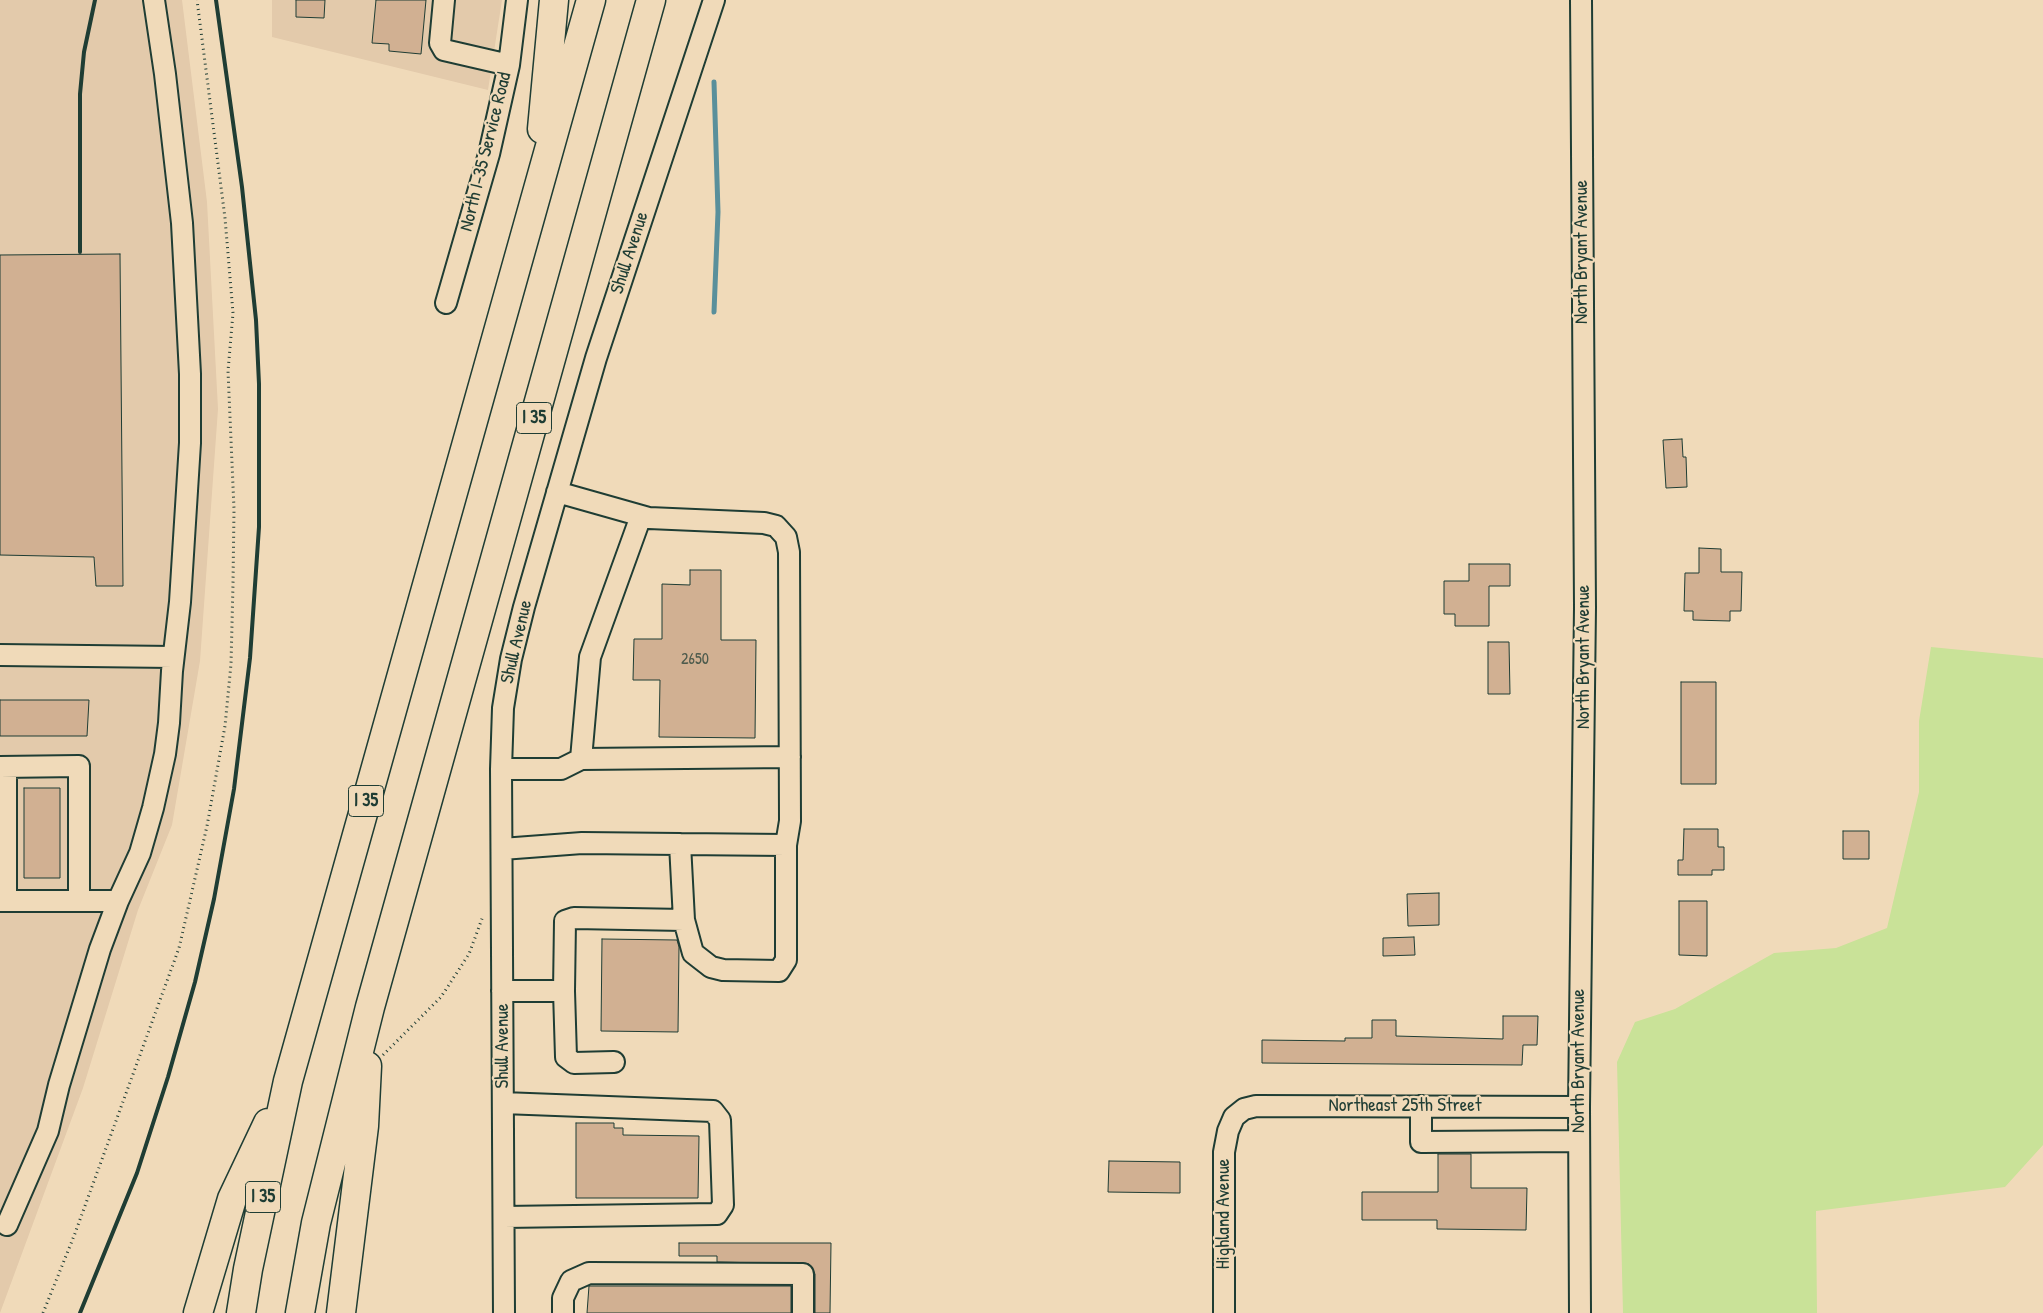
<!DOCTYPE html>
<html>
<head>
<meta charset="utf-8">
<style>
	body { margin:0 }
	canvas { display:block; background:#f0dab9 }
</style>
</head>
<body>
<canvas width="2043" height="1313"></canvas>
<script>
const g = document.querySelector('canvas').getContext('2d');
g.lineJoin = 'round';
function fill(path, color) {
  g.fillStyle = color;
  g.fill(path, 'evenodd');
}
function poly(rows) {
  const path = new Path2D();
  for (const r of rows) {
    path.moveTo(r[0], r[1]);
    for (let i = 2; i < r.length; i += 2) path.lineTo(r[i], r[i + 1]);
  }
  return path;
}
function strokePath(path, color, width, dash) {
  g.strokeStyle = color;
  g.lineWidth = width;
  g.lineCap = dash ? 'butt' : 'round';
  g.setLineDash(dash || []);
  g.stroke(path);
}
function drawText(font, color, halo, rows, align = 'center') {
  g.font = font + ' "Patrick Hand",sans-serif';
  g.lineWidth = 4.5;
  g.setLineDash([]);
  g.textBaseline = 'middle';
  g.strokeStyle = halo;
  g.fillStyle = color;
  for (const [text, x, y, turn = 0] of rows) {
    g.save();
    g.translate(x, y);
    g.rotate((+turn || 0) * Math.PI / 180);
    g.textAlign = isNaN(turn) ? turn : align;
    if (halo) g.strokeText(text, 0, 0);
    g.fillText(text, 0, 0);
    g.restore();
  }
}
fill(poly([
	[0,0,182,0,207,202,218,409,200,661,172,825,138,910,83,1088,0,1313],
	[272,0,502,0,488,90,272,37]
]), '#e3caab');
fill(poly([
	[1931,647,2043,658,2043,1145,2005,1187,1816,1211,1817,1313,1623,1313,1617,1062,1635,1022,1675,1009,1774,953,1836,948,1887,928,1919,792,1919,721]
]), '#c9e298');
strokePath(poly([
	[714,82,718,212,714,312]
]), '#598f9b', 5);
const building = poly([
	[296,0,325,0,324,18,296,17,296,0],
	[376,0,426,0,421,54,389,51,389,44,372,43,376,0],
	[120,254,123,586,96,586,94,557,0,555,0,255,120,254],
	[1682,439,1683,457,1686,457,1687,487,1666,488,1663,440,1682,439],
	[1699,548,1721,549,1721,572,1742,572,1741,611,1730,611,1730,621,1693,620,1693,611,1684,611,1685,573,1699,573,1699,548],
	[1469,564,1510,564,1510,586,1489,586,1489,626,1455,626,1455,614,1444,614,1444,581,1469,581,1469,564],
	[690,570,721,570,721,640,756,640,755,738,659,737,660,680,633,680,634,639,662,639,662,584,690,585,690,570],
	[1488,642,1509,642,1510,694,1488,694,1488,642],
	[1681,682,1716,682,1716,784,1681,784,1681,682],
	[0,700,89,700,87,736,0,736,0,700],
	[24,788,60,788,60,878,24,878,24,788],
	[1684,829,1718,829,1718,847,1724,847,1724,870,1712,870,1712,875,1678,875,1678,860,1683,860,1684,829],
	[1843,831,1869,831,1869,859,1843,859,1843,831],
	[1439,893,1439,925,1408,926,1407,894,1439,893],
	[1679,901,1707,901,1707,956,1679,955,1679,901],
	[1414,937,1415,955,1383,956,1383,938,1414,937],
	[602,939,677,940,679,947,678,1032,601,1031,602,939],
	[1503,1016,1538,1016,1537,1045,1523,1045,1522,1065,1262,1063,1262,1040,1345,1041,1345,1038,1372,1038,1372,1020,1396,1020,1396,1036,1503,1039,1503,1016],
	[576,1123,614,1123,614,1128,623,1128,623,1135,699,1136,698,1198,576,1198,576,1123],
	[1438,1154,1471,1154,1471,1188,1527,1188,1526,1230,1437,1229,1437,1220,1362,1220,1362,1192,1438,1192,1438,1154],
	[1109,1161,1180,1162,1180,1193,1108,1192,1109,1161],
	[679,1243,831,1243,830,1313,815,1313,815,1274,809,1264,717,1262,717,1256,679,1256,679,1243],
	[589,1286,791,1286,791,1313,587,1313,589,1286]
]);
fill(building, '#d1b092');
strokePath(building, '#1f3d34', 1);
const minor = poly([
	[444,0,440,43,444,50,509,65],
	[446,303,489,154,509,65,517,0],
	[557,492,649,518,764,523,776,526,786,537,789,552,790,821,786,845,680,844],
	[0,655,173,657],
	[581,759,590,657,641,516],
	[0,767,79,766,79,901],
	[501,769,561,769,581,759,790,757],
	[502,849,582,843,680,844,684,920,574,918,565,921,564,991,502,991],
	[0,901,118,901],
	[6,901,6,767],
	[684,920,693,953,711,967,723,970,779,971,786,960,786,845],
	[564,991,566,1057,574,1063,614,1062],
	[503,1103,713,1111,720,1120,723,1205,717,1214,504,1217],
	[1421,1106,1421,1142,1579,1141],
	[7,1225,48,1131,59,1085,100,949,118,901,140,853,153,808,165,754,169,723,172,671,180,602,190,443,190,374,182,223,165,74,154,0],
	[504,1313,501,769,503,708,511,659,524,607,596,358,714,0],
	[563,1313,563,1298,571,1281,589,1273,803,1274,803,1313],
	[1224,1313,1224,1152,1228,1131,1234,1117,1244,1109,1256,1106,1579,1107],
	[1580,1313,1579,1107,1585,607,1581,0]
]);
const highway = poly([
	[542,129,554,0],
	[198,1313,232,1199,268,1123],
	[241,1313,248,1269,288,1081,591,0],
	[300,1313,316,1223,370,1007,651,0],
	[341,1313,364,1126,367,1066]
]);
strokePath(minor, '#1f3d34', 24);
strokePath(highway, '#1f3d34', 31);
strokePath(poly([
	[383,1055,441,997,469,954,483,916],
	[43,1313,74,1236,179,948,207,826,225,726,231,664,233,584,234,509,228,371,233,313,225,218,197,0]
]), '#1f3d34', 3, [1, 4]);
strokePath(minor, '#f0dab9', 20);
strokePath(highway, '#f0dab9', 28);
strokePath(poly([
	[80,252,80,94,84,52,95,0],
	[80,1313,137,1173,168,1077,195,982,214,899,234,789,250,658,259,527,259,384,256,320,242,187,216,0]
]), '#1f3d34', 4);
drawText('16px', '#4c5a4c', null, [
	["2650",695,660]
]);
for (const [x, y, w] of [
	[534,418,35],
	[366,801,35],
	[263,1197,35]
]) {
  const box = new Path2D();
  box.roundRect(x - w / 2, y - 15.5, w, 31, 4);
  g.fillStyle = '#f0dab9';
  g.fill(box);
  strokePath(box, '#1f3d34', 1);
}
drawText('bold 18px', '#1f3d34', null, [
	["I 35",534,418],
	["I 35",366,801],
	["I 35",263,1197]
]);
drawText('19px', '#1f3d34', '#f0dab9', [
	["North I-35 Service Road",486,152,-76],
	["North Bryant Avenue",1582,252,-90],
	["Shull Avenue",630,253,-72],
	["Shull Avenue",517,642,-77],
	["North Bryant Avenue",1584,657,-90],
	["Shull Avenue",503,1046,-90],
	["North Bryant Avenue",1579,1061,-90],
	["Northeast 25th Street",1405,1106],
	["Highland Avenue",1224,1214,-90]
]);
</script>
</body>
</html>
